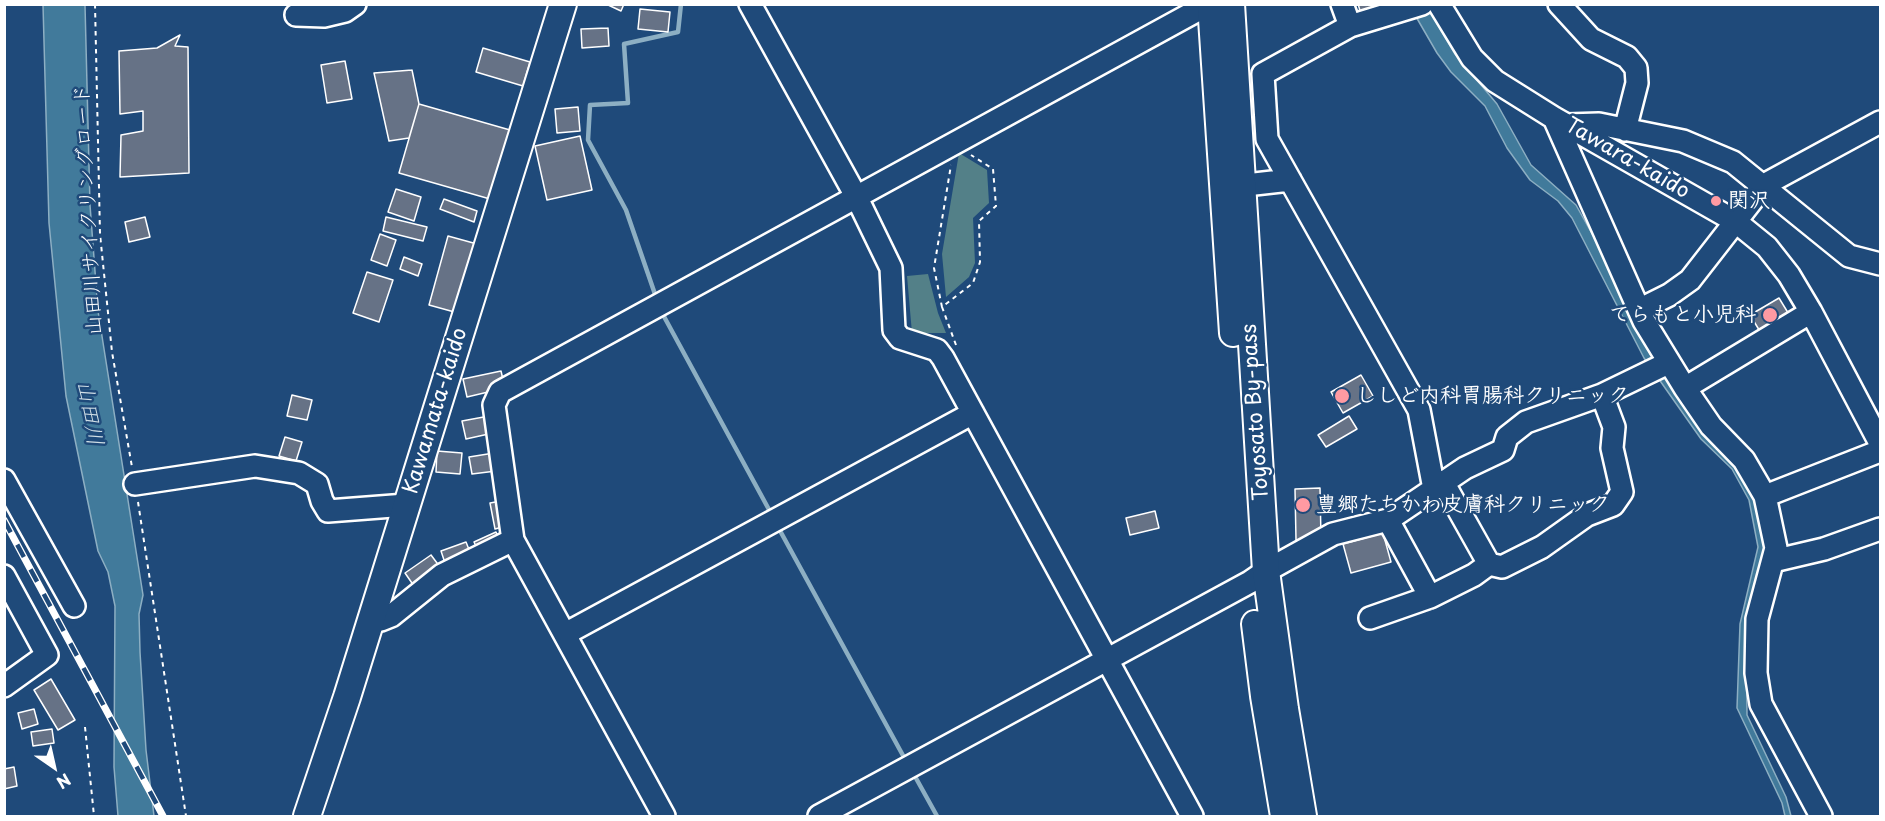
<!DOCTYPE html>
<html>
<head>
<meta charset="utf-8">
<style>
	body { margin:0 }
	#map { position:relative; width:1885px; height:821px; overflow:hidden; background:#1f4a7a; font-family:"Playpen Sans",sans-serif }
	canvas { display:block }
	.frame { position:absolute; inset:0; border:6px solid #fff; pointer-events:none }
	.north { position:absolute; left:24px; top:737px; width:60px; height:60px; -webkit-text-stroke:4px #1f4a7a; paint-order:stroke; rotate:146deg; font-size:16px; font-weight:700; line-height:24px; text-align:center; color:#fff }
	.north::after { content:''; display:block; margin:auto; width:21px; height:27px; background:#fff; clip-path:polygon(50% 0,100% 100%,50% 72%,0 100%) }
</style>
</head>
<body>
<div id="map">
<canvas width="1885" height="821"></canvas>
<div class="frame"></div>
<div class="north">N</div>
</div>
<script>
const g = document.querySelector('canvas').getContext('2d');
g.lineJoin = 'round';
function fill(path, color) {
  g.fillStyle = color;
  g.fill(path, 'evenodd');
}
function poly(rows) {
  const path = new Path2D();
  for (const r of rows) {
    path.moveTo(r[0], r[1]);
    for (let i = 2; i < r.length; i += 2) path.lineTo(r[i], r[i + 1]);
  }
  return path;
}
function strokePath(path, color, width, dash) {
  g.strokeStyle = color;
  g.lineWidth = width;
  g.lineCap = dash ? 'butt' : 'round';
  g.setLineDash(dash || []);
  g.stroke(path);
}
function drawText(font, color, halo, rows, align = 'center') {
  g.font = font + ' "Playpen Sans","Klee One",sans-serif';
  g.lineWidth = 5;
  g.setLineDash([]);
  g.textBaseline = 'middle';
  g.strokeStyle = halo;
  g.fillStyle = color;
  for (const [text, x, y, turn = 0] of rows) {
    g.save();
    g.translate(x, y);
    g.rotate((+turn || 0) * Math.PI / 180);
    g.textAlign = isNaN(turn) ? turn : align;
    if (halo) g.strokeText(text, 0, 0);
    g.fillText(text, 0, 0);
    g.restore();
  }
}
fill(poly([
	[959,153,987,170,989,203,973,218,975,263,969,277,946,297,942,254],
	[928,274,938,313,946,333,912,333,907,276]
]), '#538088');
const water = poly([
	[43,5,85,5,90,205,98,311,143,595,139,614,140,652,146,750,154,816,118,816,114,767,115,606,108,572,98,551,66,396,49,223,43,5],
	[1426,5,1455,54,1497,104,1531,165,1576,205,1600,248,1650,354,1707,436,1737,466,1756,502,1766,550,1746,628,1747,715,1786,797,1791,816,1785,816,1782,803,1737,708,1740,624,1758,547,1749,500,1732,469,1701,439,1644,358,1572,218,1558,201,1530,180,1507,148,1485,106,1451,72,1437,53,1415,15,1426,5]
]);
fill(water, '#417a9b');
strokePath(water, '#8dafc3', 1.5);
strokePath(poly([
	[657,300,626,210,588,140,590,105,628,103,624,44,678,32,681,4],
	[661,311,773,517],
	[778,527,906,761],
	[912,771,937,816]
]), '#8dafc3', 4.5);
const building = poly([
	[606,4,624,4,621,11,606,4],
	[1358,4,1388,4,1362,17,1358,4],
	[640,9,670,12,668,32,638,29,640,9],
	[608,28,609,46,582,48,581,29,608,28],
	[180,35,175,46,188,47,189,173,120,177,121,135,143,131,143,111,120,114,119,51,157,48,180,35],
	[483,48,530,62,523,86,476,72,483,48],
	[345,61,352,99,327,103,321,65,345,61],
	[412,70,419,104,409,138,389,141,374,73,412,70],
	[419,104,517,132,497,201,399,173,419,104],
	[578,107,580,131,557,133,555,109,578,107],
	[580,136,592,190,547,200,535,146,580,136],
	[396,189,421,197,414,221,388,212,396,189],
	[444,199,477,211,474,222,440,209,444,199],
	[145,217,150,237,129,242,125,222,145,217],
	[386,217,427,227,423,241,383,231,386,217],
	[380,234,396,240,387,266,371,260,380,234],
	[448,236,477,244,458,313,429,305,448,236],
	[404,257,422,264,418,276,400,269,404,257],
	[367,272,393,280,379,322,353,313,367,272],
	[1779,298,1790,316,1761,333,1750,315,1779,298],
	[501,371,505,388,467,397,463,379,501,371],
	[1361,375,1373,396,1343,413,1331,392,1361,375],
	[292,395,312,400,307,420,287,416,292,395],
	[489,416,493,433,466,439,462,421,489,416],
	[1349,416,1357,429,1326,447,1318,435,1349,416],
	[285,437,302,442,296,461,279,456,285,437],
	[437,451,462,453,460,474,436,472,437,451],
	[494,453,496,471,472,474,469,457,494,453],
	[1320,488,1321,539,1296,540,1295,489,1320,488],
	[501,501,506,526,495,529,490,503,501,501],
	[1155,511,1159,528,1130,535,1126,518,1155,511],
	[496,532,500,542,479,552,474,542,496,532],
	[1383,533,1391,562,1351,573,1343,544,1383,533],
	[466,542,472,557,446,566,441,551,466,542],
	[431,555,440,567,414,586,405,573,431,555],
	[51,679,75,720,58,730,34,690,51,679],
	[34,709,38,724,22,729,18,713,34,709],
	[52,729,54,743,33,746,31,732,52,729],
	[14,767,17,786,4,789,4,769,14,767]
]);
fill(building, '#667286');
strokePath(building, '#fff', 1.5);
const minor = poly([
	[750,4,857,198,891,268,894,330,900,338,937,350,943,358,1192,816],
	[1342,4,1350,26],
	[1422,4,1350,26,1263,74,1267,139,1419,410,1434,489],
	[1439,4,1472,58,1495,81,1554,118,1735,221,1767,247,1789,275,1811,312,1880,443],
	[1559,4,1591,39,1627,57,1636,68,1637,83,1625,130],
	[296,15,324,16,345,11,355,4],
	[1554,118,1644,321,1685,388,1711,426,1744,460,1765,496,1776,548,1757,619,1756,673,1761,704,1821,816],
	[1567,125,1599,124,1683,141,1733,162,1849,256,1880,264],
	[1228,187,1290,180],
	[1639,310,1669,295,1690,280,1764,185,1880,122],
	[1685,388,1811,312],
	[4,480,74,606],
	[1443,482,1489,564],
	[135,484,255,466,299,473,317,484,322,501,328,511,406,505],
	[1765,496,1880,451],
	[1388,520,1430,597],
	[1773,561,1824,549,1880,529],
	[4,576,47,655,4,686],
	[1370,618,1430,597,1474,575,1489,564,1502,567,1542,547,1587,515,1613,505,1622,492,1612,448,1614,427,1602,395],
	[370,622,381,620,391,616,442,575,513,540],
	[565,634,973,413],
	[664,816,513,540,494,405,500,392,1198,10],
	[819,816,1250,582,1266,571,1333,534,1388,520,1465,468,1503,450,1507,437,1526,422,1602,395,1668,363]
]);
const major = poly([
	[1211,4,1233,333],
	[1231,4,1266,571,1285,709,1303,816],
	[1255,624,1264,696,1284,816],
	[307,816,347,697,563,4]
]);
strokePath(minor, '#fff', 26);
strokePath(major, '#fff', 30);
strokePath(poly([
	[95,4,100,234,112,352,132,467],
	[942,307,934,268,951,165],
	[956,345,942,307,973,283,980,262,979,221,996,206,993,169,971,155],
	[138,502,186,816],
	[85,727,94,816]
]), '#fff', 2, [4.5, 4.5]);
strokePath(minor, '#1f4a7a', 21);
strokePath(major, '#1f4a7a', 26);
const rail = poly([
	[4,520,163,816]
]);
strokePath(rail, '#fff', 7);
strokePath(rail, '#1f4a7a', 4.5, [14]);
for (const [x, y, r, color] of [
	[1716,201,6,"#ff9aa2"],
	[1770,315,8,"#ff9aa2"],
	[1342,396,8,"#ff9aa2"],
	[1303,505,8,"#ff9aa2"]
]) {
  const dot = new Path2D();
  dot.arc(x, y, r, 0, 2 * Math.PI);
  g.fillStyle = color;
  g.fill(dot);
  strokePath(dot, '#1f4a7a', 2);
}
drawText('21px', '#fff', '#1f4a7a', [
	["Tawara-kaido",1627,159,30],
	["山田川サイクリングロード",89,210,-93],
	["Kawamata-kaido",436,411,-73],
	["Toyosato By-pass",1256,412,-94]
]);
drawText('bold 21px', '#fff', '#1f4a7a', [
	["関沢",1728,201],
	["てらもと小児科",1756,315,"right"],
	["ししど内科胃腸科クリニック",1356,396],
	["豊郷たちかわ皮膚科クリニック",1316,505]
], 'left');
drawText('italic 22px', '#d0dee6', '#1f4a7a', [
	["山田川",89,413,80]
]);
</script>
</body>
</html>
